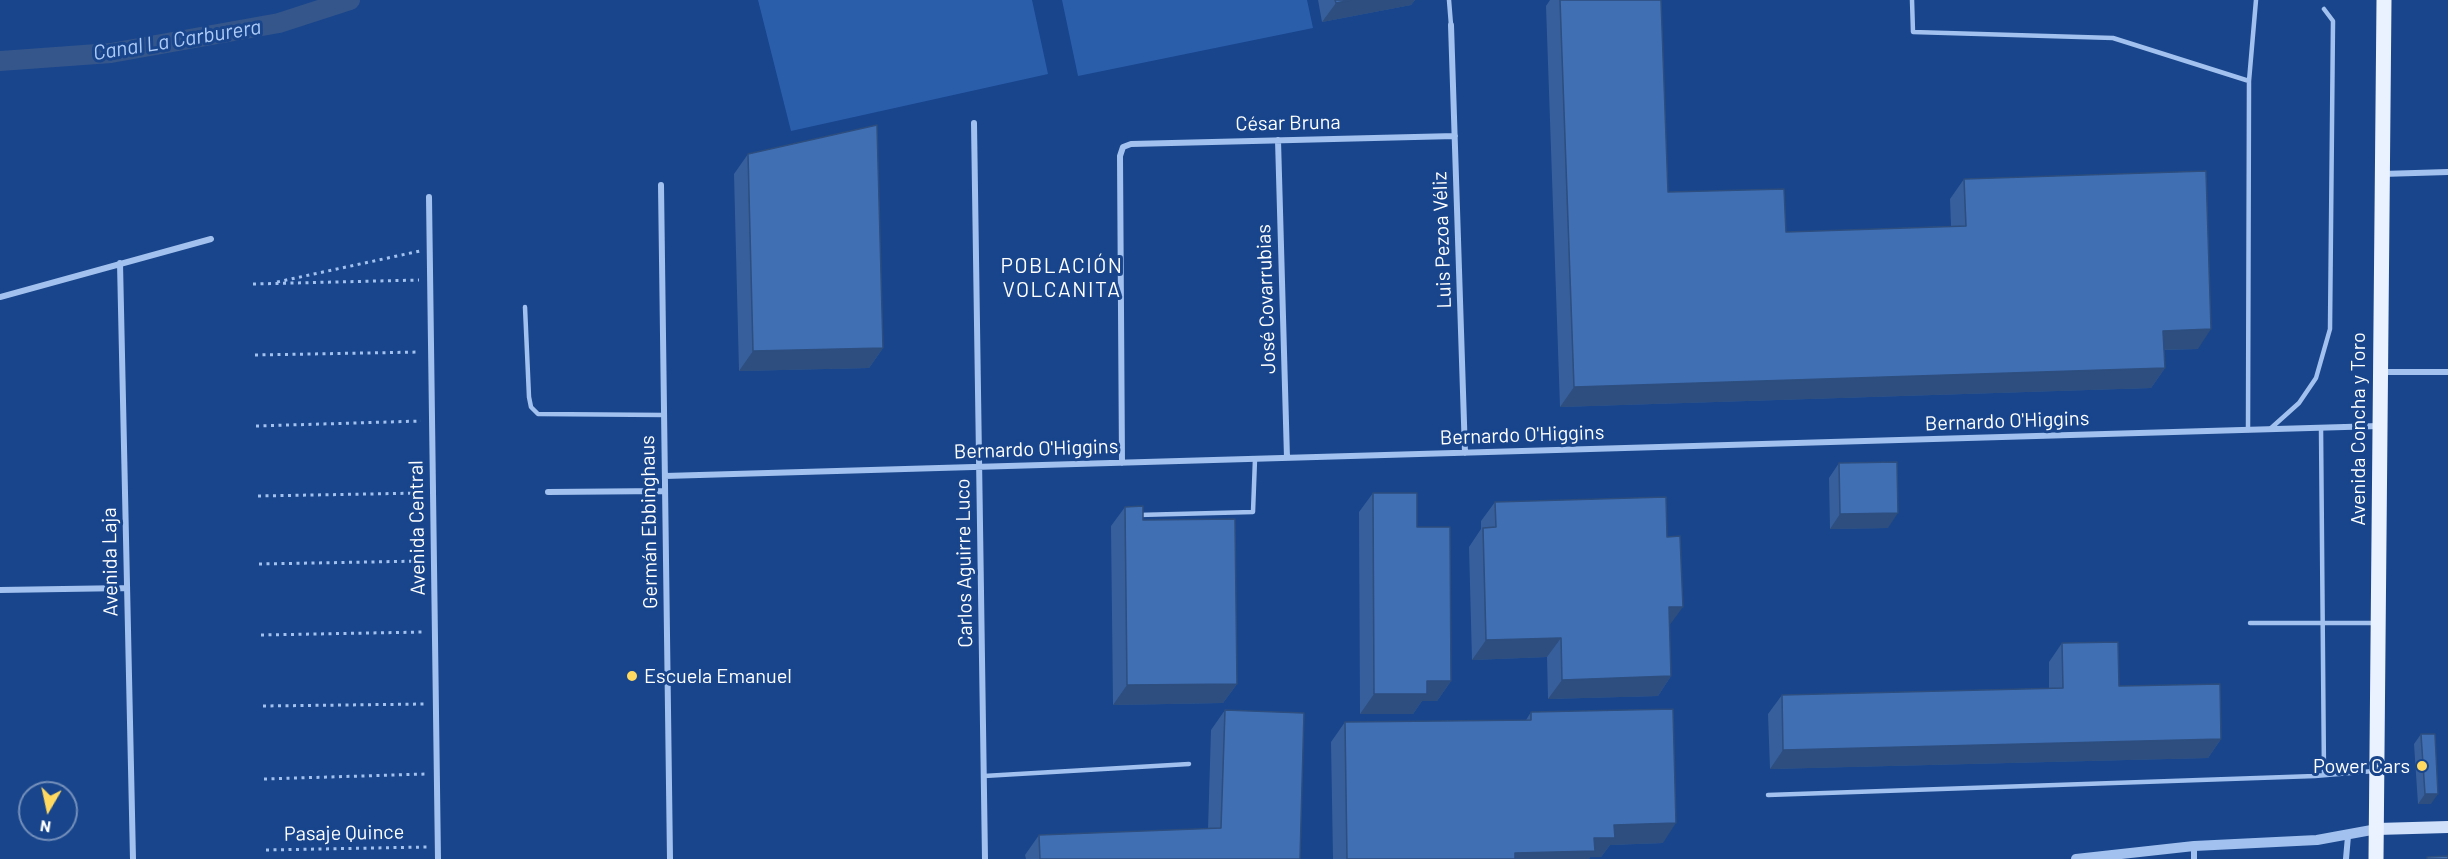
<!DOCTYPE html>
<html>
<head>
<meta charset="utf-8">
<style>
	body { margin:0 }
	#map { position:relative; width:2448px; height:859px; overflow:hidden; background:#18458c; font-family:Barlow,sans-serif }
	canvas { display:block }
	.north { position:absolute; left:18px; top:781px; width:60px; height:60px; box-sizing:border-box; background:#18458c; border:2px solid #748fba; border-radius:50%; rotate:189deg; font-size:16px; font-weight:700; line-height:24px; text-align:center; color:#fff }
	.north::after { content:''; display:block; margin:auto; width:21px; height:27px; background:#ffd960; clip-path:polygon(50% 0,100% 100%,50% 72%,0 100%) }
</style>
</head>
<body>
<div id="map">
<canvas width="2448" height="859"></canvas>
<div class="north">N</div>
</div>
<script>
const g = document.querySelector('canvas').getContext('2d');
g.lineJoin = 'round';
function fill(path, color) {
  g.fillStyle = color;
  g.fill(path, 'evenodd');
}
function poly(rows) {
  const path = new Path2D();
  for (const r of rows) {
    path.moveTo(r[0], r[1]);
    for (let i = 2; i < r.length; i += 2) path.lineTo(r[i], r[i + 1]);
  }
  return path;
}
function strokePath(path, color, width, dash) {
  g.strokeStyle = color;
  g.lineWidth = width;
  g.lineCap = dash ? 'butt' : 'round';
  g.setLineDash(dash || []);
  g.stroke(path);
}
function drawText(font, color, halo, rows, align = 'center') {
  g.font = font + ' Barlow,sans-serif';
  g.lineWidth = 6;
  g.setLineDash([]);
  g.textBaseline = 'middle';
  g.strokeStyle = halo;
  g.fillStyle = color;
  for (const [text, x, y, turn = 0] of rows) {
    g.save();
    g.translate(x, y);
    g.rotate((+turn || 0) * Math.PI / 180);
    g.textAlign = isNaN(turn) ? turn : align;
    if (halo) g.strokeText(text, 0, 0);
    g.fillText(text, 0, 0);
    g.restore();
  }
}
fill(poly([
	[758,0,1032,0,1048,74,791,131],
	[1062,0,1307,0,1313,28,1078,76]
]), '#2b5eaa');
strokePath(poly([
	[0,61,111,53,279,23,350,0]
]), '#35568b', 20);
strokePath(poly([
	[277,282,420,251],
	[253,284,419,280],
	[255,355,420,352],
	[256,426,421,421],
	[258,496,422,493],
	[259,564,423,561],
	[261,635,424,632],
	[263,706,425,704],
	[264,779,426,774],
	[266,850,427,847]
]), '#a2c1ee', 3, [3, 4.5]);
strokePath(poly([
	[1449,0,1451,25],
	[1912,0,1913,32,2113,38,2249,81],
	[525,307,529,397,531,407,538,414,664,415],
	[2321,428,2324,775],
	[2270,429,2299,403,2316,378,2330,329,2333,21,2324,9],
	[2248,430,2249,81,2256,0],
	[1138,515,1253,512,1255,459],
	[2250,623,2376,623],
	[984,776,1189,764],
	[1768,795,2315,776,2374,771]
]), '#a2c1ee', 4.5);
strokePath(poly([
	[1451,25,1465,453],
	[974,123,985,859],
	[1278,140,1287,458],
	[2382,174,2448,172],
	[661,185,670,859],
	[429,197,438,859],
	[120,263,133,859],
	[0,297,211,239],
	[2383,372,2448,372],
	[1122,463,1120,156,1123,147,1131,144,1455,136],
	[665,476,2379,426],
	[548,492,665,491],
	[0,590,127,588],
	[2194,859,2194,846],
	[2346,859,2348,836]
]), '#a2c1ee', 6);
strokePath(poly([
	[2076,859,2194,846,2317,840,2377,829]
]), '#a2c1ee', 10);
strokePath(poly([
	[2377,829,2448,827]
]), '#d0e0fa', 12);
strokePath(poly([
	[2376,859,2384,0]
]), '#eaf1ff', 15);
fill(poly([
	[1318,0,1415,0,1411,5,1322,22],
	[1550,0,1661,0,1668,192,1786,232,1951,226,1950,199,1964,179,2198,349,2164,350,2165,368,2151,388,1560,407,1546,6],
	[748,154,883,348,869,368,739,371,734,174],
	[1839,463,1888,528,1830,529,1829,478],
	[1373,493,1417,527,1451,681,1437,701,1422,701,1413,714,1360,714,1359,512],
	[1495,502,1671,676,1658,696,1548,699,1547,657,1472,660,1469,547,1481,529,1481,521],
	[1125,507,1143,520,1237,684,1223,703,1113,705,1111,526],
	[2062,643,2119,686,2221,739,2208,758,1770,769,1768,714,1782,695,2049,688,2049,662],
	[1225,710,1300,859,1026,859,1025,855,1039,835,1208,829,1211,730],
	[1531,712,1663,843,1610,845,1601,857,1590,857,1589,859,1333,859,1331,742,1345,722,1526,720],
	[2421,734,2431,804,2418,804,2414,744]
]), '#375f9b');
fill(poly([
	[1351,0,1415,0,1411,5,1322,22,1336,3],
	[2211,329,2198,349,2150,350,2163,331],
	[883,348,869,368,739,371,753,351],
	[2165,368,2151,388,1560,407,1574,387],
	[1898,513,1888,528,1830,529,1840,514],
	[1669,607,1683,607,1669,626],
	[1561,638,1547,657,1472,660,1486,640],
	[1671,676,1658,696,1548,699,1562,680],
	[1427,681,1451,681,1437,701,1422,701,1413,714,1360,714,1374,694],
	[1237,684,1223,703,1113,705,1127,685],
	[2221,739,2208,758,1770,769,1783,750],
	[2425,794,2438,794,2431,804,2418,804],
	[1676,823,1663,843,1610,845,1601,857,1590,857,1589,859,1511,859,1515,853,1594,838,1614,825]
]), '#2d4e7e');
const building = poly([
	[1335,0,1351,0,1336,3,1335,0],
	[1560,0,1661,0,1668,192,1784,189,1786,232,1966,226,1964,179,2206,171,2211,329,2163,331,2165,368,1574,387,1560,0],
	[877,125,883,348,753,351,748,154,877,125],
	[1897,462,1898,513,1840,514,1839,463,1897,462],
	[1373,493,1417,493,1417,527,1450,527,1451,681,1427,681,1427,694,1374,694,1373,493],
	[1666,497,1667,537,1680,536,1683,607,1669,607,1671,676,1562,680,1561,638,1486,640,1483,528,1496,527,1495,502,1666,497],
	[1143,506,1143,520,1235,519,1237,684,1127,685,1125,507,1143,506],
	[2118,642,2119,686,2220,684,2221,739,1783,750,1782,695,2063,688,2062,643,2118,642],
	[1673,709,1676,823,1614,825,1615,838,1594,838,1595,851,1515,853,1515,859,1347,859,1345,722,1531,720,1531,712,1673,709],
	[1225,710,1304,713,1300,859,1040,859,1039,835,1221,828,1225,710],
	[2421,734,2435,734,2438,794,2425,794,2421,734],
	[2448,856,2448,859,2427,859,2427,857,2448,856]
]);
fill(building, '#406fb4');
strokePath(building, '#2d4e7e', 1.5);
for (const [x, y, r, color] of [
	[632,676,6,"#ffd960"],
	[2422,766,6,"#ffd960"]
]) {
  const dot = new Path2D();
  dot.arc(x, y, r, 0, 2 * Math.PI);
  g.fillStyle = color;
  g.fill(dot);
  strokePath(dot, '#18458c', 2);
}
drawText('20px', '#fff', '#18458c', [
	["César Bruna",1288,123,-1],
	["Luis Pezoa Véliz",1442,240,-92],
	["José Covarrubias",1266,299,-92],
	["Bernardo O'Higgins",2007,421,-2],
	["Avenida Concha y Toro",2358,429,-90],
	["Bernardo O'Higgins",1522,435,-2],
	["Bernardo O'Higgins",1036,449,-2],
	["Germán Ebbinghaus",649,522,-91],
	["Avenida Central",417,528,-91],
	["Avenida Laja",110,562,-91],
	["Carlos Aguirre Luco",964,563,-91],
	["Pasaje Quince",344,833,-1]
]);
drawText('20px', '#fff', '#18458c', [
	["Escuela Emanuel",644,676],
	["Power Cars",2410,766,"right"]
], 'left');
drawText('italic 21px', '#aecbf6', '#18458c', [
	["Canal La Carburera",177,40,-9]
]);
g.letterSpacing = '1.5px';
drawText('21px', '#fff', '#18458c', [
	["POBLACIÓN",1062,266],
	["VOLCANITA",1062,290]
]);
g.letterSpacing = '0px';
</script>
</body>
</html>
